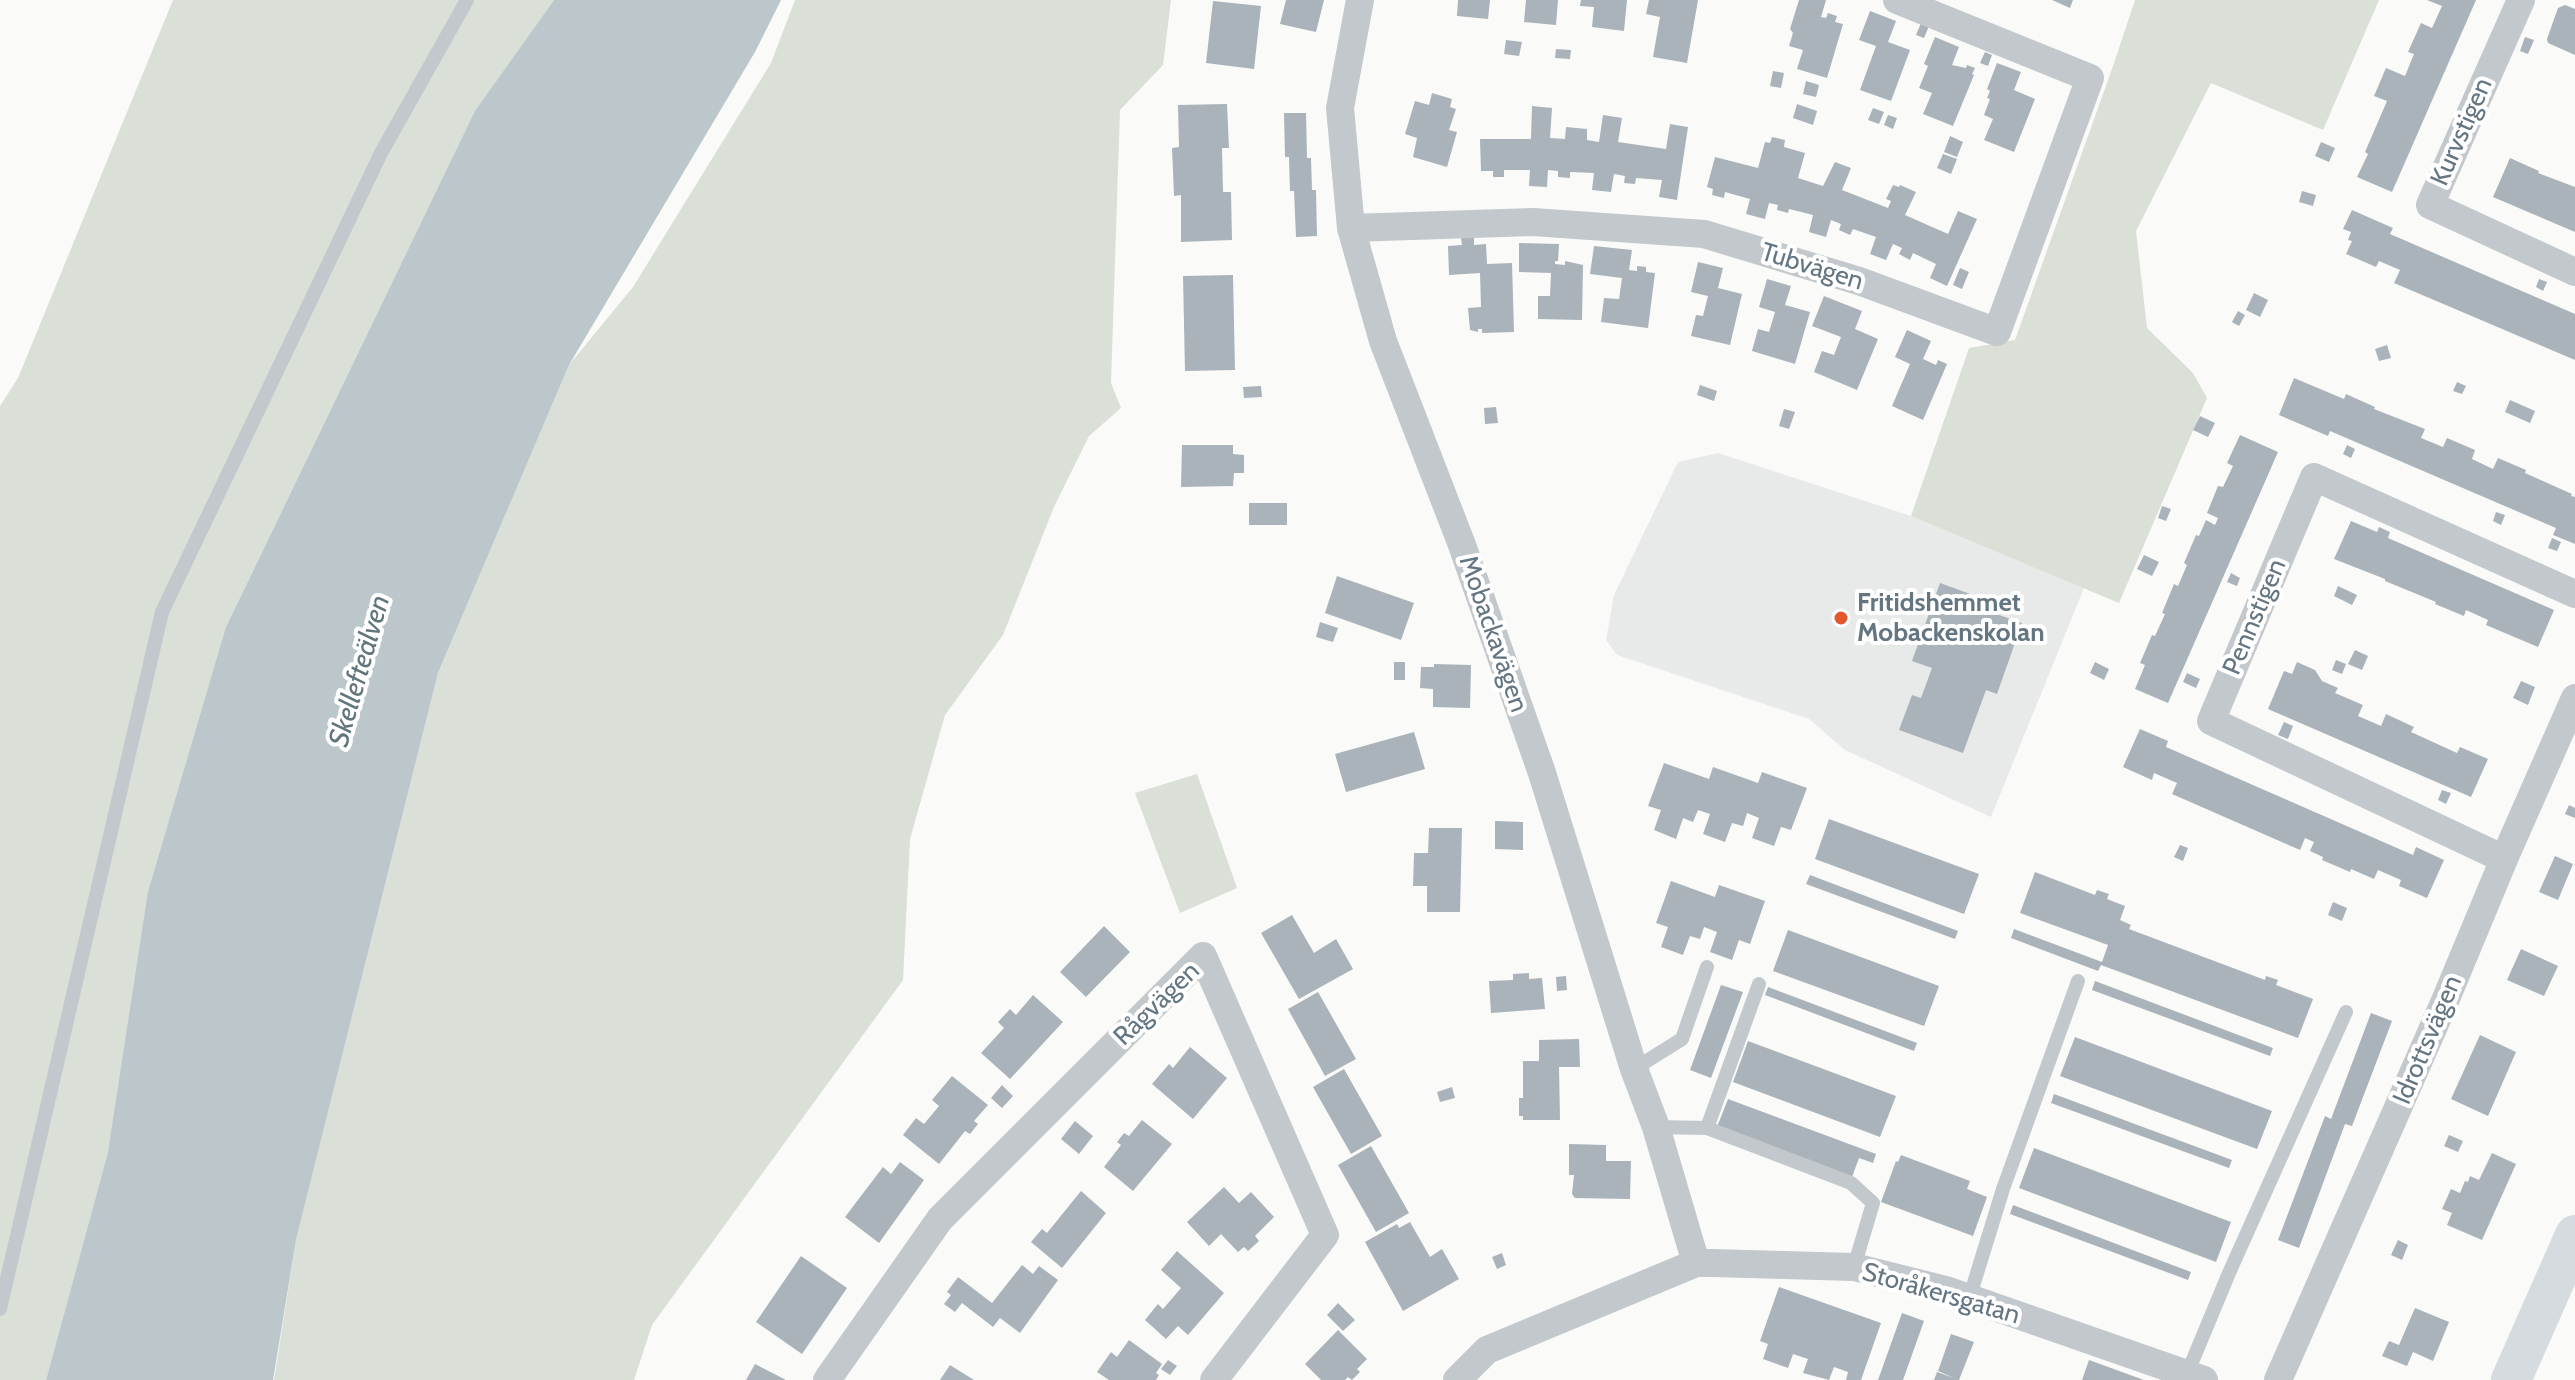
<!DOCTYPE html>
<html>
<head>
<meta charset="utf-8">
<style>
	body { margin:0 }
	canvas { display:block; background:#fafaf8 }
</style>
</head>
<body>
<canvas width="2575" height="1380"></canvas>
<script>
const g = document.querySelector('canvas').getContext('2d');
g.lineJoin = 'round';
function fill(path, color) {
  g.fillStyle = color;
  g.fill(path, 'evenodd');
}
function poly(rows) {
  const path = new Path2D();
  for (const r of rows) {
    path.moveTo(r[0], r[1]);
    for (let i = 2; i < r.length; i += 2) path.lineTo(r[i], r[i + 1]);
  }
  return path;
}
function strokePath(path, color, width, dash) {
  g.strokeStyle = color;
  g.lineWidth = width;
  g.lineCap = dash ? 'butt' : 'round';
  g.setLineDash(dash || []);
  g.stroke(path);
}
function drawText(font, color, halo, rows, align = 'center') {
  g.font = font + ' Cabin,sans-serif';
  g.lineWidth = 8;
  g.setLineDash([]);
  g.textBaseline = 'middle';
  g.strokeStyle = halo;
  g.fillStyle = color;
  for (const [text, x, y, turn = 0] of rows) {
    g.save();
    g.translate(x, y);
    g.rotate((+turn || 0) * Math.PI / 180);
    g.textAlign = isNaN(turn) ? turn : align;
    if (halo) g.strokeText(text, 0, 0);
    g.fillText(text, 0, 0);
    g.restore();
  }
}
fill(poly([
	[1718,453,1911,516,2084,588,1991,817,1845,750,1809,719,1617,655,1606,640,1614,595,1678,462]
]), '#e8e9e9');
fill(poly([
	[173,0,554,0,475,112,226,627,108,1152,46,1380,0,1380,0,406,18,378],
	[795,0,1171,0,1163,65,1120,110,1111,383,1121,408,1089,436,1054,507,1003,635,945,715,910,839,903,980,652,1325,634,1380,274,1380,296,1240,438,673,569,365,633,287,771,63],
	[2135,0,2379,0,2323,130,2211,83,2136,231,2147,328,2193,373,2207,398,2119,603,1911,516,1969,348,2015,340,2112,69],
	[1197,774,1237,888,1180,913,1135,793]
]), '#dadfd7');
fill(poly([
	[554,0,781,0,755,52,569,365,438,673,296,1240,273,1380,46,1380,108,1152,148,892,226,627,475,111]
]), '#bbc7cb');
fill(poly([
	[1286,0,1324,0,1316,32,1280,24],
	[1458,0,1490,0,1488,19,1457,16],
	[1526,0,1558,0,1556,25,1524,22],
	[1581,0,1627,0,1624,31,1592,27,1594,7,1580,6],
	[1649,0,1698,0,1687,63,1653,57,1660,17,1646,14],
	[1799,0,1826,0,1821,17,1826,18,1828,13,1837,16,1835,22,1843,24,1827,78,1797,69,1803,50,1789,46,1793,33,1790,29],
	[2052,0,2073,0,2070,8],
	[2427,0,2476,0,2392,192,2357,177,2368,154,2365,152,2387,101,2374,96,2386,68,2405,76,2414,54,2408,52,2421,23,2432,28,2442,6],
	[1213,1,1261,6,1254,69,1206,63],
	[2565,5,2575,9,2575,55,2548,43,2547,39,2558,8],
	[1870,11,1896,21,1888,42,1910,50,1891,101,1860,90,1876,46,1859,40],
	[1921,23,1929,26,1924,38,1916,35],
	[1935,37,1959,47,1952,65,1966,68,1967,65,1975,68,1972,74,1974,75,1953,126,1923,114,1932,93,1919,88,1928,66,1924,64],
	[2525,37,2534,40,2528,54,2520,51],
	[1506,40,1522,42,1519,56,1504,54],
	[1556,49,1571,50,1570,59,1555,58],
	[1985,52,1992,55,1988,66,1980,63],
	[1997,63,2021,72,2014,90,2035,99,2014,152,1984,140,1993,119,1984,115,1990,99,1987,98,1990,91,1987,89],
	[1773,71,1784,73,1781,88,1770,86],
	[1806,81,1819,85,1816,97,1803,94],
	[1432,93,1452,99,1450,107,1456,109,1449,130,1457,132,1447,167,1413,157,1417,138,1405,134,1415,101,1429,105],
	[1227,104,1229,148,1222,148,1223,192,1231,192,1232,240,1181,242,1181,195,1174,196,1172,148,1179,147,1178,105],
	[1797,104,1817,111,1813,125,1793,118],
	[1532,106,1552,108,1550,138,1565,139,1566,127,1587,129,1587,140,1599,142,1603,115,1622,118,1618,142,1666,149,1670,124,1688,127,1677,200,1659,197,1662,180,1636,178,1635,184,1624,183,1625,176,1614,174,1611,192,1592,190,1594,173,1570,172,1570,178,1558,177,1558,171,1548,170,1547,187,1529,186,1530,170,1504,170,1504,177,1493,177,1493,171,1481,171,1480,139,1531,139],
	[1873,108,1884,112,1879,124,1868,120],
	[1284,113,1306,113,1307,158,1311,158,1312,190,1316,190,1317,236,1296,237,1294,191,1290,191,1289,157,1285,157],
	[1888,115,1897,118,1893,129,1884,125],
	[1950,136,1963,142,1957,157,1944,152],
	[1772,137,1785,140,1784,147,1805,153,1798,178,1823,186,1835,162,1851,168,1842,190,1888,208,1891,201,1886,199,1893,185,1899,187,1900,185,1916,192,1905,215,1948,234,1958,211,1977,219,1947,286,1930,278,1936,264,1913,253,1910,260,1899,254,1902,248,1893,244,1886,260,1870,254,1876,237,1853,229,1850,235,1839,230,1841,224,1831,220,1826,237,1809,232,1813,215,1789,209,1788,213,1777,210,1778,205,1769,203,1765,219,1746,214,1750,199,1725,192,1724,198,1712,195,1713,189,1707,187,1715,157,1758,168,1765,142,1770,143],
	[2321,142,2335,148,2329,162,2315,156],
	[1943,154,1957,159,1951,174,1937,168],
	[2510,158,2539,171,2538,173,2575,187,2575,232,2493,197],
	[2302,191,2316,195,2313,206,2299,202],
	[2352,210,2393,228,2390,234,2575,314,2575,360,2394,283,2400,270,2379,261,2376,267,2346,254,2352,241,2348,240,2351,232,2343,229],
	[1474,237,1474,245,1486,244,1487,264,1512,263,1514,332,1482,333,1482,329,1478,329,1478,332,1470,330,1468,308,1481,307,1480,273,1449,275,1448,246,1462,245,1461,238],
	[1519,243,1559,244,1558,261,1555,261,1555,264,1565,265,1565,261,1583,265,1582,320,1538,319,1538,296,1550,296,1551,273,1519,272],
	[1594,246,1632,250,1629,270,1637,271,1637,266,1646,267,1646,272,1655,273,1648,328,1601,322,1604,298,1619,299,1622,278,1590,274],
	[1698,262,1723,268,1718,288,1742,294,1730,345,1691,336,1696,315,1703,316,1708,296,1691,292],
	[1960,268,1969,272,1962,289,1953,285],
	[1233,275,1235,370,1185,371,1183,276],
	[1767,279,1791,286,1785,305,1810,312,1795,364,1752,351,1758,329,1769,332,1775,312,1759,307],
	[2539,279,2547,282,2543,291,2536,287],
	[2254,293,2268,300,2260,317,2246,310],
	[1824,296,1862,311,1855,329,1878,339,1857,390,1814,372,1822,351,1834,355,1841,337,1812,326],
	[2238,311,2245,315,2239,326,2232,322],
	[1907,330,1931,341,1923,359,1936,365,1938,360,1947,364,1923,420,1892,406,1910,364,1895,357],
	[2387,345,2391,358,2379,361,2375,349],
	[2294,378,2344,399,2346,394,2375,407,2374,409,2425,429,2421,438,2443,447,2447,438,2475,450,2472,459,2493,469,2498,458,2526,470,2525,473,2572,494,2571,496,2575,497,2575,544,2553,535,2556,528,2330,431,2328,436,2279,415],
	[2457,382,2466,386,2462,394,2453,391],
	[1700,385,1717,391,1714,401,1697,395],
	[1261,386,1262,397,1244,398,1243,387],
	[2510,400,2535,411,2530,423,2505,412],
	[1496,407,1498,423,1485,424,1484,408],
	[1784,409,1795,412,1789,429,1779,426],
	[2200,416,2215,423,2208,437,2193,430],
	[2240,435,2278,452,2168,703,2135,689,2145,665,2140,663,2152,635,2155,636,2165,614,2162,613,2174,584,2178,586,2187,565,2184,563,2196,535,2199,536,2206,520,2215,525,2218,518,2207,513,2218,486,2223,487,2233,466,2227,463],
	[1182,445,1233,445,1233,454,1244,455,1244,473,1234,473,1233,486,1181,487],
	[2347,445,2355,449,2351,458,2343,454],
	[1249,503,1287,503,1287,525,1249,525],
	[2162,506,2171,509,2166,521,2158,518],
	[2496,512,2505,515,2501,525,2493,521],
	[2351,521,2377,532,2379,527,2390,532,2388,538,2554,610,2538,647,2486,625,2488,620,2466,610,2464,616,2435,604,2436,602,2385,581,2385,579,2334,559],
	[2552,538,2561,542,2557,551,2548,548],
	[2144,555,2159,562,2152,576,2137,569],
	[2231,573,2240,578,2237,586,2227,582],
	[1337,576,1414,603,1401,640,1325,613],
	[1940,583,2003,606,1999,615,2022,623,1997,694,1986,690,1963,753,1899,730,1912,695,1921,698,1932,668,1912,661],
	[2338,586,2357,595,2352,605,2334,596],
	[1320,622,1338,628,1333,642,1316,637],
	[2355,650,2368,656,2362,670,2348,664],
	[2336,660,2346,664,2342,674,2332,670],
	[1394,662,1405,662,1405,680,1394,680],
	[2095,662,2109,669,2104,680,2090,673],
	[2297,662,2315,670,2322,681,2338,688,2335,693,2363,705,2358,716,2381,726,2386,714,2414,727,2411,732,2457,753,2460,747,2488,759,2471,797,2268,709,2284,671,2292,674],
	[1434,664,1471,665,1470,708,1433,707,1433,689,1420,688,1421,667,1434,667],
	[2187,673,2200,679,2196,688,2183,682],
	[2521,681,2535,687,2528,705,2513,698],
	[2284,722,2293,726,2288,739,2278,735],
	[2140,729,2168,741,2166,747,2413,855,2416,847,2444,860,2427,898,2399,886,2401,880,2378,870,2374,879,2351,869,2350,872,2322,860,2323,857,2310,851,2314,842,2305,838,2300,850,2172,794,2177,783,2154,773,2152,780,2123,767],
	[1414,732,1425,769,1346,792,1335,754],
	[1664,763,1709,779,1713,767,1758,783,1762,772,1807,788,1791,830,1781,827,1774,846,1752,838,1759,818,1747,813,1743,826,1732,823,1725,842,1703,834,1710,814,1698,810,1693,822,1683,818,1676,839,1654,830,1661,810,1648,806],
	[2442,790,2451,793,2446,804,2438,800],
	[2569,805,2575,808,2575,818,2565,814],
	[1829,819,1979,874,1964,914,1815,859],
	[1495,821,1523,822,1523,850,1495,849],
	[1429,828,1462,828,1460,912,1427,912,1427,886,1413,886,1414,853,1428,853],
	[2180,845,2188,848,2183,861,2174,857],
	[2555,856,2573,864,2558,900,2539,892],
	[2035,872,2095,895,2097,890,2109,894,2107,899,2125,906,2120,920,2131,925,2129,929,2265,980,2266,976,2278,980,2276,985,2313,999,2298,1038,2101,965,2098,971,2011,938,2014,929,2102,962,2108,945,2020,913],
	[1810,875,1958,931,1955,939,1806,884],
	[1671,881,1715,897,1719,885,1765,901,1750,944,1739,940,1732,960,1710,952,1717,932,1704,927,1700,939,1690,936,1683,955,1661,947,1668,927,1656,923],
	[2333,902,2347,908,2342,921,2328,915],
	[1292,915,1314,953,1336,939,1353,969,1299,999,1261,933],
	[1104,926,1130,952,1086,997,1060,972],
	[1788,930,1939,986,1924,1026,1773,971],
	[2521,949,2558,966,2544,996,2507,980],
	[1529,973,1529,979,1542,978,1545,1009,1491,1013,1489,981,1513,980,1513,974],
	[1566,976,1567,990,1557,991,1556,977],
	[2095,981,2273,1048,2270,1056,2092,990],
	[1721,985,1743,992,1711,1078,1690,1070],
	[1768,987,1917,1043,1914,1051,1765,995],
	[1318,992,1356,1059,1325,1076,1288,1009],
	[1033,995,1063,1022,1010,1079,981,1053,1004,1028,998,1022,1010,1009,1016,1015],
	[2371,1013,2392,1021,2352,1126,2345,1124,2299,1248,2278,1240,2325,1116,2331,1119],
	[2480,1035,2516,1052,2488,1116,2451,1099],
	[2075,1037,2272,1111,2257,1149,2060,1076],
	[1579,1039,1580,1067,1559,1067,1560,1120,1523,1120,1523,1116,1519,1116,1519,1098,1523,1098,1523,1061,1539,1061,1539,1040],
	[1748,1041,1896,1096,1880,1137,1733,1082],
	[1190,1047,1227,1078,1193,1119,1152,1084,1169,1064,1173,1068],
	[1344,1069,1382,1136,1351,1154,1313,1087],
	[952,1076,988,1105,974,1121,978,1124,970,1134,965,1131,939,1164,903,1135,916,1118,924,1124,939,1106,932,1100],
	[1002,1085,1013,1096,1002,1108,991,1098],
	[1452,1087,1455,1098,1440,1102,1437,1092],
	[2054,1094,2232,1160,2229,1168,2051,1103],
	[1728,1099,1876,1154,1873,1163,1859,1158,1852,1177,1717,1127],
	[1142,1120,1172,1144,1133,1191,1104,1167,1121,1145,1117,1142,1124,1133,1129,1136],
	[1075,1121,1093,1136,1079,1154,1061,1139],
	[2449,1135,2463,1141,2458,1152,2444,1146],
	[1569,1144,1606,1145,1606,1161,1631,1161,1630,1199,1575,1198,1572,1194,1574,1175,1569,1175],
	[1371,1146,1409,1213,1376,1232,1338,1165],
	[2034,1148,2231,1222,2216,1262,2019,1188],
	[2492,1153,2516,1164,2482,1240,2447,1225,2452,1213,2442,1209,2451,1189,2460,1193,2465,1181,2468,1182,2470,1176,2479,1180],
	[1901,1155,1970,1181,1967,1189,1987,1197,1973,1236,1881,1202,1896,1161,1898,1162],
	[900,1162,924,1180,879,1243,845,1217,883,1167,891,1174],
	[1224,1187,1239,1203,1251,1192,1274,1217,1255,1236,1259,1241,1248,1251,1244,1247,1238,1252,1221,1234,1209,1246,1187,1222],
	[1081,1191,1106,1213,1062,1268,1031,1242,1042,1229,1047,1233],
	[2013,1205,2191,1272,2188,1280,2010,1214],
	[1410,1222,1430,1257,1442,1249,1459,1279,1403,1311,1365,1242,1397,1224,1399,1228],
	[2398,1240,2408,1245,2402,1260,2391,1255],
	[1177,1251,1224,1293,1188,1335,1178,1326,1166,1339,1145,1320,1158,1304,1163,1309,1181,1288,1161,1270],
	[1502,1253,1506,1265,1497,1269,1492,1257],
	[801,1256,847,1288,802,1354,756,1322],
	[1022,1265,1033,1274,1039,1266,1058,1280,1020,1333,1000,1318,993,1327,962,1303,955,1312,944,1304,951,1295,947,1292,958,1277,992,1303],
	[1779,1287,1881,1323,1861,1380,1846,1380,1848,1372,1834,1367,1829,1380,1803,1373,1808,1359,1793,1354,1788,1368,1763,1359,1768,1344,1760,1341],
	[1338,1303,1355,1320,1343,1331,1327,1315],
	[2415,1308,2449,1322,2433,1361,2413,1352,2407,1366,2382,1356,2389,1341,2399,1345],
	[1902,1313,1924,1321,1903,1380,1878,1380],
	[1338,1330,1367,1359,1357,1369,1360,1372,1352,1380,1348,1377,1345,1380,1321,1380,1305,1364],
	[1951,1334,1974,1342,1959,1380,1934,1380,1937,1372,1954,1378,1938,1371],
	[1129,1340,1162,1364,1156,1373,1159,1375,1156,1380,1109,1380,1097,1372,1111,1352,1117,1357],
	[1168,1360,1177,1366,1170,1375,1161,1369],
	[2089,1360,2144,1380,2082,1380],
	[755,1364,786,1380,746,1380],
	[950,1365,974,1380,940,1380]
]), '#aab3b9');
strokePath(poly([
	[1634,1069,1682,1039,1707,967],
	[1656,1127,1707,1128,1851,1183,1873,1203,1854,1267],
	[1707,1128,1759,984],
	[1969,1299,2003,1189,2078,981],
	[0,1309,162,612,381,153,467,0],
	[2187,1374,2229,1273,2346,1012]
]), '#c3c8cc', 14);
strokePath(poly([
	[1360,0,1340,108,1351,228,1383,341,1462,545,1542,773,1634,1069,1656,1127,1696,1263],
	[2521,0,2430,205,2575,272],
	[1351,228,1533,222,1704,234,1859,281,1997,332,2090,78,1897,0],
	[2504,859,2211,721,2314,477,2575,594],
	[827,1380,940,1219,1203,956,1325,1235,1214,1380],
	[1457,1380,1487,1350,1696,1263,1712,1263,1854,1267,1946,1290,2204,1380],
	[2278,1380,2445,1001,2504,859,2575,698]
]), '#c3c8cc', 28);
strokePath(poly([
	[2511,1380,2575,1235]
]), '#d6dbdf', 40);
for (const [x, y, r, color] of [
	[1841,618,8,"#e4572e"]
]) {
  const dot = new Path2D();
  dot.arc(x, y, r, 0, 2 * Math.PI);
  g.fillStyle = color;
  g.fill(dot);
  strokePath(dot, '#fff', 3);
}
drawText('26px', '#657683', '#fff', [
	["Kurvstigen",2462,132,-66],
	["Tubvägen",1812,267,17],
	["Pennstigen",2255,617,-67],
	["Mobackavägen",1493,634,71],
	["Rågvägen",1157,1004,-44],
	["Idrottsvägen",2428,1040,-67],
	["Storåkersgatan",1941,1294,16]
]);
drawText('bold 26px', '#657683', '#fff', [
	["Fritidshemmet",1857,603],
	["Mobackenskolan",1857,633]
], 'left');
drawText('italic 28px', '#60757c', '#fff', [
	["Skellefteälven",360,671,-74]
]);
</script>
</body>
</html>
